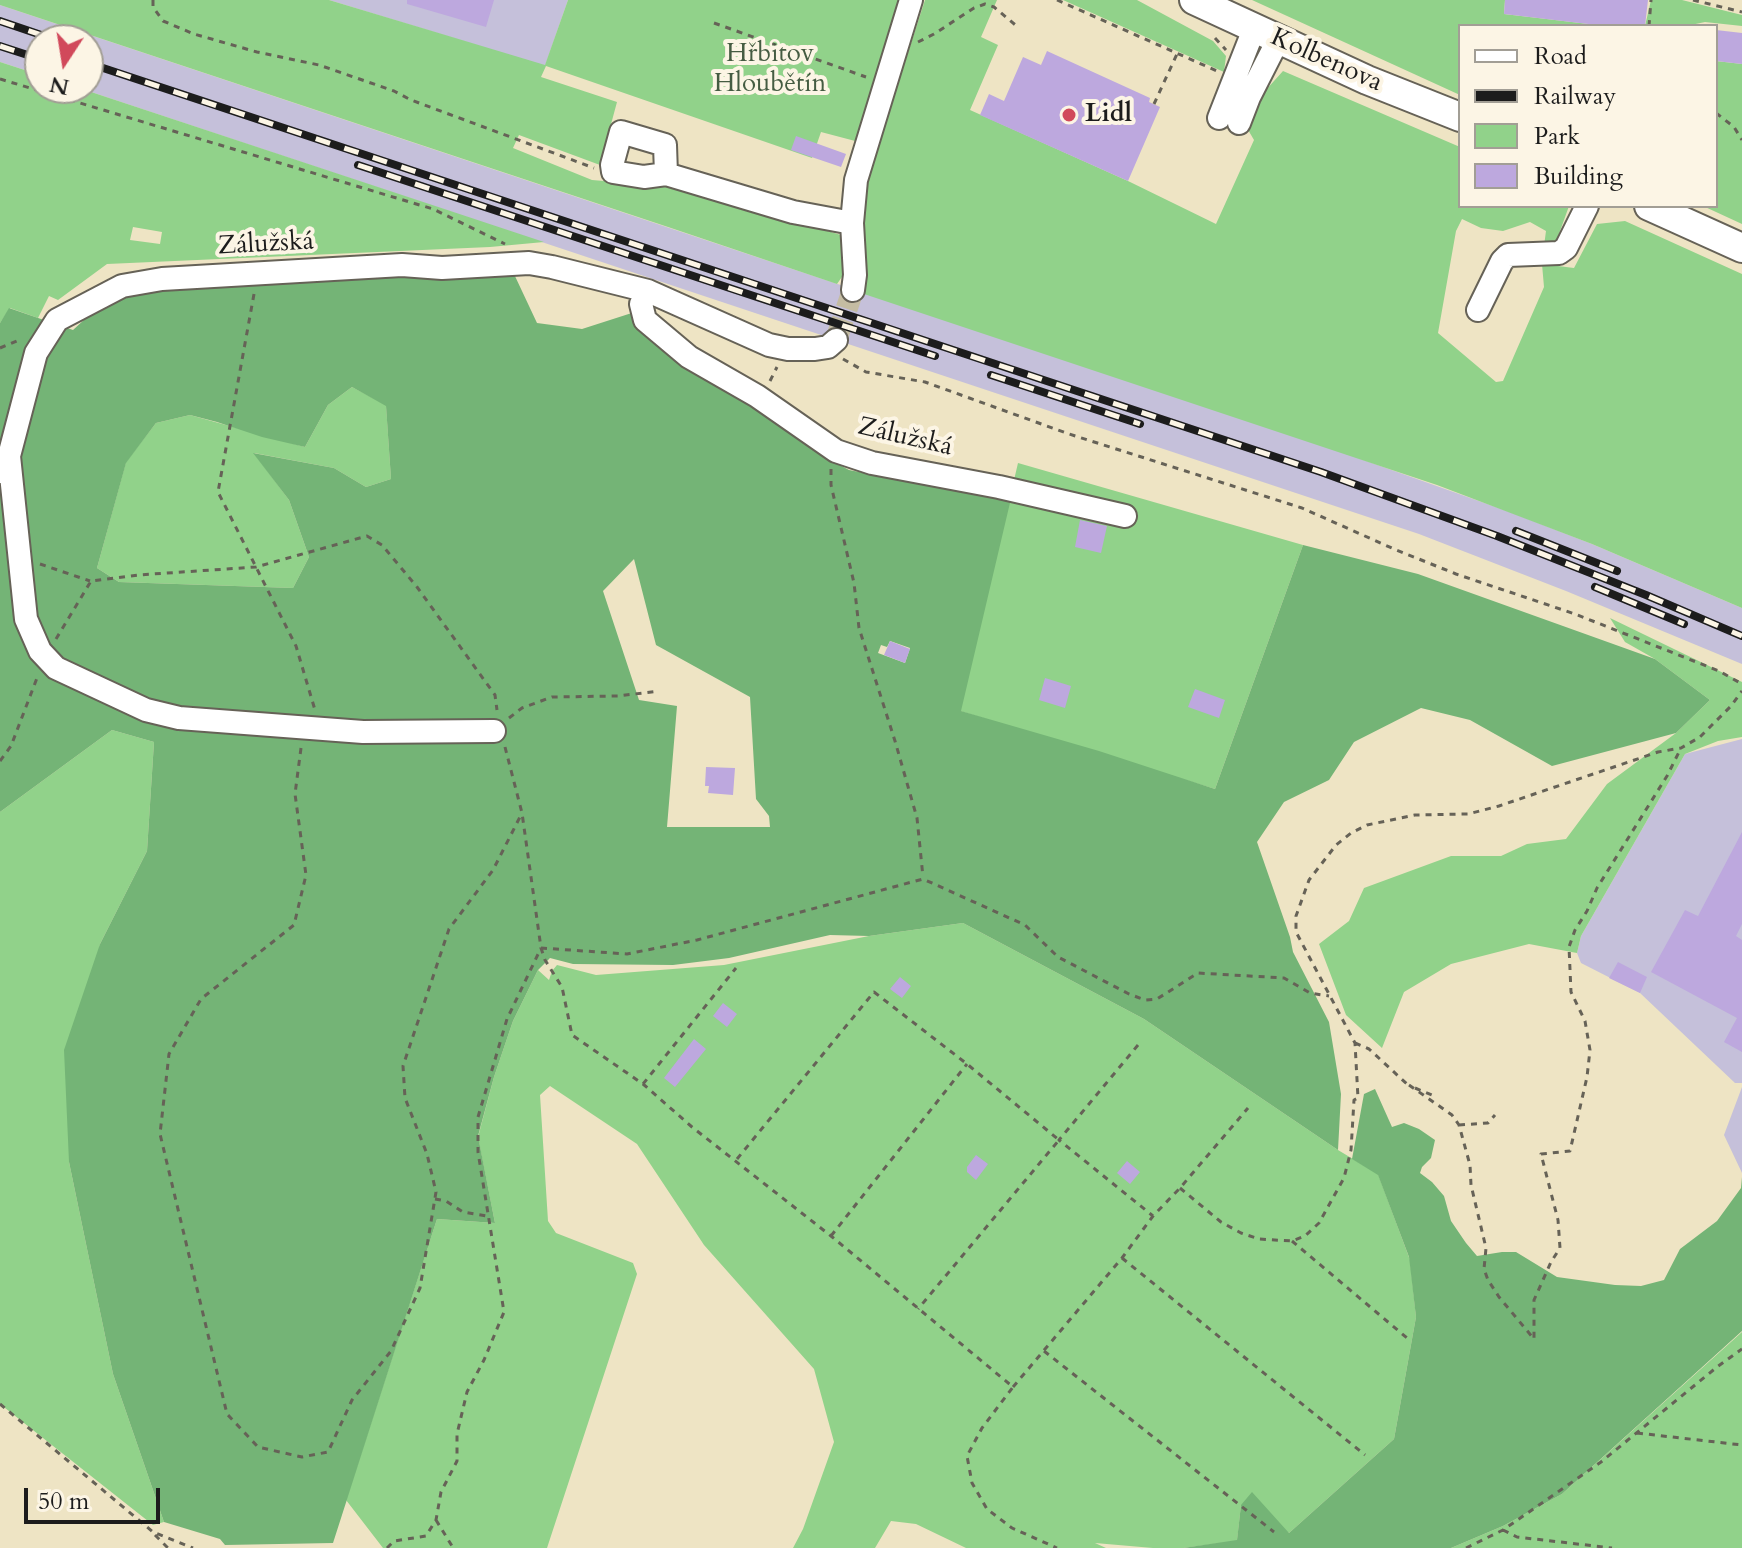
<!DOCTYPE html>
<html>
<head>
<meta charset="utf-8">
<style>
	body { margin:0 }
	#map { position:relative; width:1742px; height:1548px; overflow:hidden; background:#eee4c4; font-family:Cardo,serif }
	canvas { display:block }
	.legend { position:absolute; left:1458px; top:24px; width:260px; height:184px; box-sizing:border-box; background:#fcf5e5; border:2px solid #a29e95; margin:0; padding:10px 14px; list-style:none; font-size:24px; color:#1c1c1c }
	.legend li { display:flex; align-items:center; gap:16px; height:40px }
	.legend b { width:40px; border:2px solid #a29e95 }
	.north { position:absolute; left:24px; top:24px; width:80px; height:80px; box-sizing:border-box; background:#fcf5e5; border:2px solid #a29e95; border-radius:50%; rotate:192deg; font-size:22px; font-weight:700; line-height:32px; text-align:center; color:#1c1c1c }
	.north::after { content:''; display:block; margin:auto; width:28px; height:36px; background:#d1495b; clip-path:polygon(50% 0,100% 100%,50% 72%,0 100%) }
	.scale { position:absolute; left:24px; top:1488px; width:136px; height:36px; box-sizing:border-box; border:4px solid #1c1c1c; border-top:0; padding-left:10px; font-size:24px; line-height:28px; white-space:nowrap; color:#1c1c1c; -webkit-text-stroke:6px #fcf5e5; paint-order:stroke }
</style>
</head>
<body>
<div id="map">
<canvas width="1742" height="1548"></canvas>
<ul class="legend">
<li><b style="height:10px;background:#fff"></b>Road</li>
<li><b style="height:10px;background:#1c1c1c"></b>Railway</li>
<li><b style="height:22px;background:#91d28a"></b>Park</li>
<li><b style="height:22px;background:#bda8de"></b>Building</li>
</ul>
<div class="north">N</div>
<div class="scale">50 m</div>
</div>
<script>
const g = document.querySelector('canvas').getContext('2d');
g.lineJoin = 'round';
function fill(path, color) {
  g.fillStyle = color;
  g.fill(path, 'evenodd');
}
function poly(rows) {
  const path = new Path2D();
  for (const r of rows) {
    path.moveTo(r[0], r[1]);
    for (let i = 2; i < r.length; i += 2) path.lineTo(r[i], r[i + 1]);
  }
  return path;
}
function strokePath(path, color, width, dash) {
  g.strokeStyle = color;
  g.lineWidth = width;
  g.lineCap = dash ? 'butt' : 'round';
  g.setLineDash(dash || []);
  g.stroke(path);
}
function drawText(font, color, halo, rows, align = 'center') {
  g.font = font + ' Cardo,serif';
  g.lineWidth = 8;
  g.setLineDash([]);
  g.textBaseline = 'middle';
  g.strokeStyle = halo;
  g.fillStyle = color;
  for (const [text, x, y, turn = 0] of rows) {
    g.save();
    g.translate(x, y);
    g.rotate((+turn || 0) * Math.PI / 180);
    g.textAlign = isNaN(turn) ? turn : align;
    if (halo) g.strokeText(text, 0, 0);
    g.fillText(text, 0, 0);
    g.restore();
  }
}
fill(poly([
	[329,0,568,0,545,66],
	[0,5,1327,447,1507,511,1592,544,1742,608,1742,664,1566,591,1419,534,79,88,88,88,88,40,40,40,40,75,0,62],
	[1742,739,1742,1083,1735,1083,1640,993,1581,963,1577,953,1581,936,1685,754],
	[1742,1087,1742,1173,1724,1135]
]), '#c5c0da');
fill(poly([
	[0,0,329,0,545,65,568,0,903,0,859,142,821,132,812,158,546,66,541,77,617,102,600,165,519,135,513,148,592,180,688,188,844,236,846,271,837,284,668,227,0,5],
	[925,0,997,0,981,37,998,45,970,110,1128,181,1216,224,1254,140,1247,128,1256,101,1283,71,1460,147,1460,206,1569,206,1555,245,1544,246,1546,231,1530,222,1503,231,1481,228,1462,219,1456,231,1438,333,1496,382,1503,381,1544,287,1542,264,1574,268,1597,224,1625,221,1742,274,1742,608,1592,544,1437,485,864,294,859,241,870,157,894,96],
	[1063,0,1137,0,1213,41,1226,56,1224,72],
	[1252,0,1505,0,1504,14,1606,26,1460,26,1460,95],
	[1651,0,1682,0,1742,15,1742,26,1705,22,1686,26,1645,26],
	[1716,61,1742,64,1742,224,1703,206,1716,206],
	[0,62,40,75,40,88,79,88,544,242,490,247,107,264,58,300,49,296,38,318,10,308,0,323],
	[133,227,162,232,160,244,130,240],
	[352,387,386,405,391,479,366,487,334,468,254,453,289,500,309,557,293,588,119,582,97,568,126,462,156,423,190,415,305,447,328,405],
	[1018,463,1303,545,1215,789,960,711],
	[1610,618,1742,682,1742,737,1718,741,1685,754,1581,936,1577,953,1529,944,1451,964,1404,992,1382,1048,1346,1015,1319,944,1349,921,1364,888,1451,856,1501,856,1527,844,1566,839,1607,784,1676,733,1710,700,1655,659,1625,642],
	[112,730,154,742,147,851,100,944,69,1162,113,1374,164,1522,153,1525,0,1404,0,812],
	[963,923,1144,1019,1338,1150,1378,1174,1410,1260,1416,1317,1394,1439,1289,1533,1241,1505,1237,1541,1183,1548,1153,1548,1095,1543,1106,1548,966,1548,916,1524,891,1521,875,1548,793,1548,803,1529,834,1442,814,1369,704,1245,637,1144,550,1086,540,1095,548,1221,556,1233,633,1263,637,1274,547,1548,383,1548,346,1500,437,1219,495,1223,478,1137,494,1077,513,1021,538,970,549,980,552,971,557,965,596,975,724,965,869,936],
	[1742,1332,1742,1548,1451,1548,1503,1526,1562,1494]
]), '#91d28a');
fill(poly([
	[514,274,537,323,582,329,638,311,830,460,849,470,946,489,1013,490,961,711,1099,751,1215,789,1303,545,1418,574,1655,659,1710,700,1676,733,1552,766,1470,720,1421,708,1354,742,1329,780,1284,802,1257,842,1290,937,1293,952,1329,1022,1341,1094,1338,1150,1144,1019,963,923,869,936,830,935,729,958,673,965,573,964,550,958,538,970,513,1021,494,1077,478,1136,495,1223,437,1219,333,1543,225,1545,220,1539,164,1522,113,1374,69,1162,64,1050,100,944,147,851,154,742,112,730,0,812,0,323,9,308,73,330,110,296,130,293,376,277],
	[352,387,386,406,391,479,366,487,334,468,253,453,289,500,309,557,293,588,119,582,97,568,126,463,156,423,190,415,217,422,262,437,305,447,328,405],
	[634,559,656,645,750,697,756,799,769,816,770,827,667,827,677,706,639,700,603,591],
	[890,641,910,648,905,663,878,653,881,645,887,647],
	[1375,1089,1392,1127,1404,1123,1419,1129,1435,1140,1431,1158,1422,1167,1420,1173,1432,1182,1444,1196,1451,1221,1466,1243,1477,1256,1502,1252,1516,1252,1557,1277,1615,1285,1641,1286,1664,1280,1680,1249,1717,1221,1741,1188,1742,1177,1742,1331,1562,1494,1503,1526,1451,1548,1183,1548,1237,1540,1241,1505,1252,1492,1289,1533,1394,1439,1416,1317,1409,1257,1378,1175,1352,1159,1364,1094]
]), '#74b476');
fill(poly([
	[407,0,494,0,486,27,407,4],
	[1505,0,1648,0,1645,26,1605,26,1504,14],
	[1716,30,1742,33,1742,64,1716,61],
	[1047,51,1150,98,1149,102,1160,107,1128,181,980,115,989,94,1004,101,1023,57,1041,65],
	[796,136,846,154,841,167,791,150],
	[1080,520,1107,526,1101,553,1075,547],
	[890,641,910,649,905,663,884,655],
	[1045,678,1071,686,1065,708,1039,700],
	[1195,689,1225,700,1219,718,1188,707],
	[706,767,735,768,733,795,708,793,709,786,705,786],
	[1742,832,1742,924,1736,936,1742,940,1742,1052,1724,1042,1737,1018,1651,972,1685,910,1698,916],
	[1618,962,1647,977,1640,993,1609,978],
	[900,977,911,986,902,998,890,989],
	[723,1003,737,1014,727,1027,713,1016],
	[694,1039,706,1049,675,1087,664,1078],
	[976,1155,988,1164,976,1180,967,1172,967,1167],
	[1127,1161,1140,1172,1130,1184,1117,1173]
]), '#bda8de');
strokePath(poly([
	[836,340,853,290]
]), '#c4bca2', 22, [22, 11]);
const minor = poly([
	[1219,118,1254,29],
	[1239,123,1249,97,1278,40],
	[666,174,644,177,613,172,612,165,621,132,665,145,666,174,793,212,852,223],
	[853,290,855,275,852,223,856,180,911,0],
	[648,291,641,304,645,320,689,357,757,396,836,451,872,463,999,487,1125,516],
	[1478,310,1502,261,1508,255,1559,253,1566,248,1587,206],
	[9,456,26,619,40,651,56,668,146,710,179,718,363,732,494,731],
	[0,472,9,456,36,353,57,320,122,286,162,279,402,265,442,268,529,263,552,267,648,291,769,345,788,349,815,349,828,347,836,340]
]);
const major = poly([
	[1194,0,1367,80,1460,117],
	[1649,206,1742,248]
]);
strokePath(minor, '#666257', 26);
strokePath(major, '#666257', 32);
strokePath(poly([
	[153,0,153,7,163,21,194,34,257,52,319,65,394,91,411,100,594,168],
	[1057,0,1217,71],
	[1693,0,1742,12],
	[714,23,866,77],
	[1649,26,1651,0],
	[1215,38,1226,50],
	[918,42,934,34,974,8,985,4,994,7,1019,28],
	[0,79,433,209,505,244],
	[1154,104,1177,54],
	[1716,113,1734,127,1742,140],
	[254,294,218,492,296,646,315,710],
	[0,348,19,340],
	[843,359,866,372,925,382,1069,434,1302,508,1394,549,1456,574,1575,614,1719,671,1742,684],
	[770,381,777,367],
	[831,469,831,485,854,583,859,628,895,741,917,818,923,877],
	[40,564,90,581],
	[56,639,91,581,138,575,256,567,367,536,382,545,417,587,495,695,497,710],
	[509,718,522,708,552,697,618,696,659,691],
	[505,747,522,813,541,948,545,960,562,987,572,1035,643,1084,692,1127,831,1236,1013,1387,982,1428,967,1456,972,1483,987,1509,1012,1528,1057,1548],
	[301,748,295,794,306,875,294,925,201,999,169,1054,160,1134,227,1414,258,1447,302,1457,328,1452,352,1400,391,1351,420,1288,436,1192,427,1154,405,1098,403,1066,449,929,493,870,522,813],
	[0,761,11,746,37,678],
	[541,948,627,954,697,940,923,879,1025,925,1058,957,1129,994,1145,1000,1157,999,1198,973,1284,978,1310,993,1329,996],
	[1355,1043,1369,1049,1408,1085],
	[1138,1045,1059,1140,1153,1216],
	[643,1084,736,968],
	[1409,1085,1452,1115,1459,1125,1470,1165,1471,1185,1486,1248,1484,1269,1488,1280,1499,1297,1534,1339,1534,1300,1551,1262,1560,1248,1558,1220,1541,1154,1570,1151,1587,1077,1590,1050,1585,1021,1571,992,1569,947,1575,930,1587,911,1597,888,1667,776,1680,750],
	[1415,1088,1437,1097],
	[1459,1125,1488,1123,1495,1115],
	[737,1159,874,992,967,1064,1059,1140,918,1309],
	[1180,1188,1221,1222,1241,1233,1259,1239,1292,1241,1305,1236,1319,1223,1344,1178,1351,1150,1354,1100,1358,1098,1355,1043,1296,932,1296,916,1309,880,1336,845,1351,833,1367,825,1415,815,1468,814,1499,806,1658,752,1681,748,1700,737,1731,706,1742,691],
	[435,1199,446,1201,463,1212,487,1216],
	[831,1236,967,1064],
	[1292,1241,1407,1338],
	[1122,1258,1365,1455],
	[1044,1351,1274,1532],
	[1013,1387,1122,1258,1153,1216,1180,1188,1248,1108],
	[0,1404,153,1532,193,1548],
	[1637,1433,1742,1445],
	[436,1520,452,1546,455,1548],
	[1503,1530,1517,1537,1612,1548],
	[155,1535,168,1548],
	[387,1548,394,1541,426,1536,436,1520,441,1492,457,1461,457,1434,467,1392,484,1360,504,1312,478,1152,478,1117,507,1019,541,948],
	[1466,1548,1503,1530,1601,1462,1717,1367,1742,1349]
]), '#666257', 3, [6, 6]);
strokePath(minor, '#fff', 22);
strokePath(major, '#fff', 28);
const rail = poly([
	[0,21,56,40],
	[0,46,40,59],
	[88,63,1321,472,1497,536,1646,595,1742,636],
	[358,165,935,356],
	[991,375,1140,424],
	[1516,531,1617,571],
	[1595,587,1684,624]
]);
strokePath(rail, '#1c1c1c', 8);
strokePath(rail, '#fcf5e5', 5, [15]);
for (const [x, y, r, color] of [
	[1069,115,8,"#d1495b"]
]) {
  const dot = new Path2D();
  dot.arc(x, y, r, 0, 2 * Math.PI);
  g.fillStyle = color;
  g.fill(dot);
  strokePath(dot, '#fcf5e5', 3);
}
drawText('26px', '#455c42', '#fcf5e5', [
	["Hřbitov",770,55],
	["Hloubětín",770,85]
]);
drawText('26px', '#1c1c1c', '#fcf5e5', [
	["Kolbenova",1326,61,24],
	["Zálužská",266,245,-3],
	["Zálužská",905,438,13]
]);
drawText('bold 26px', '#1c1c1c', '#fcf5e5', [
	["Lidl",1085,115]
], 'left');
</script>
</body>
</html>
